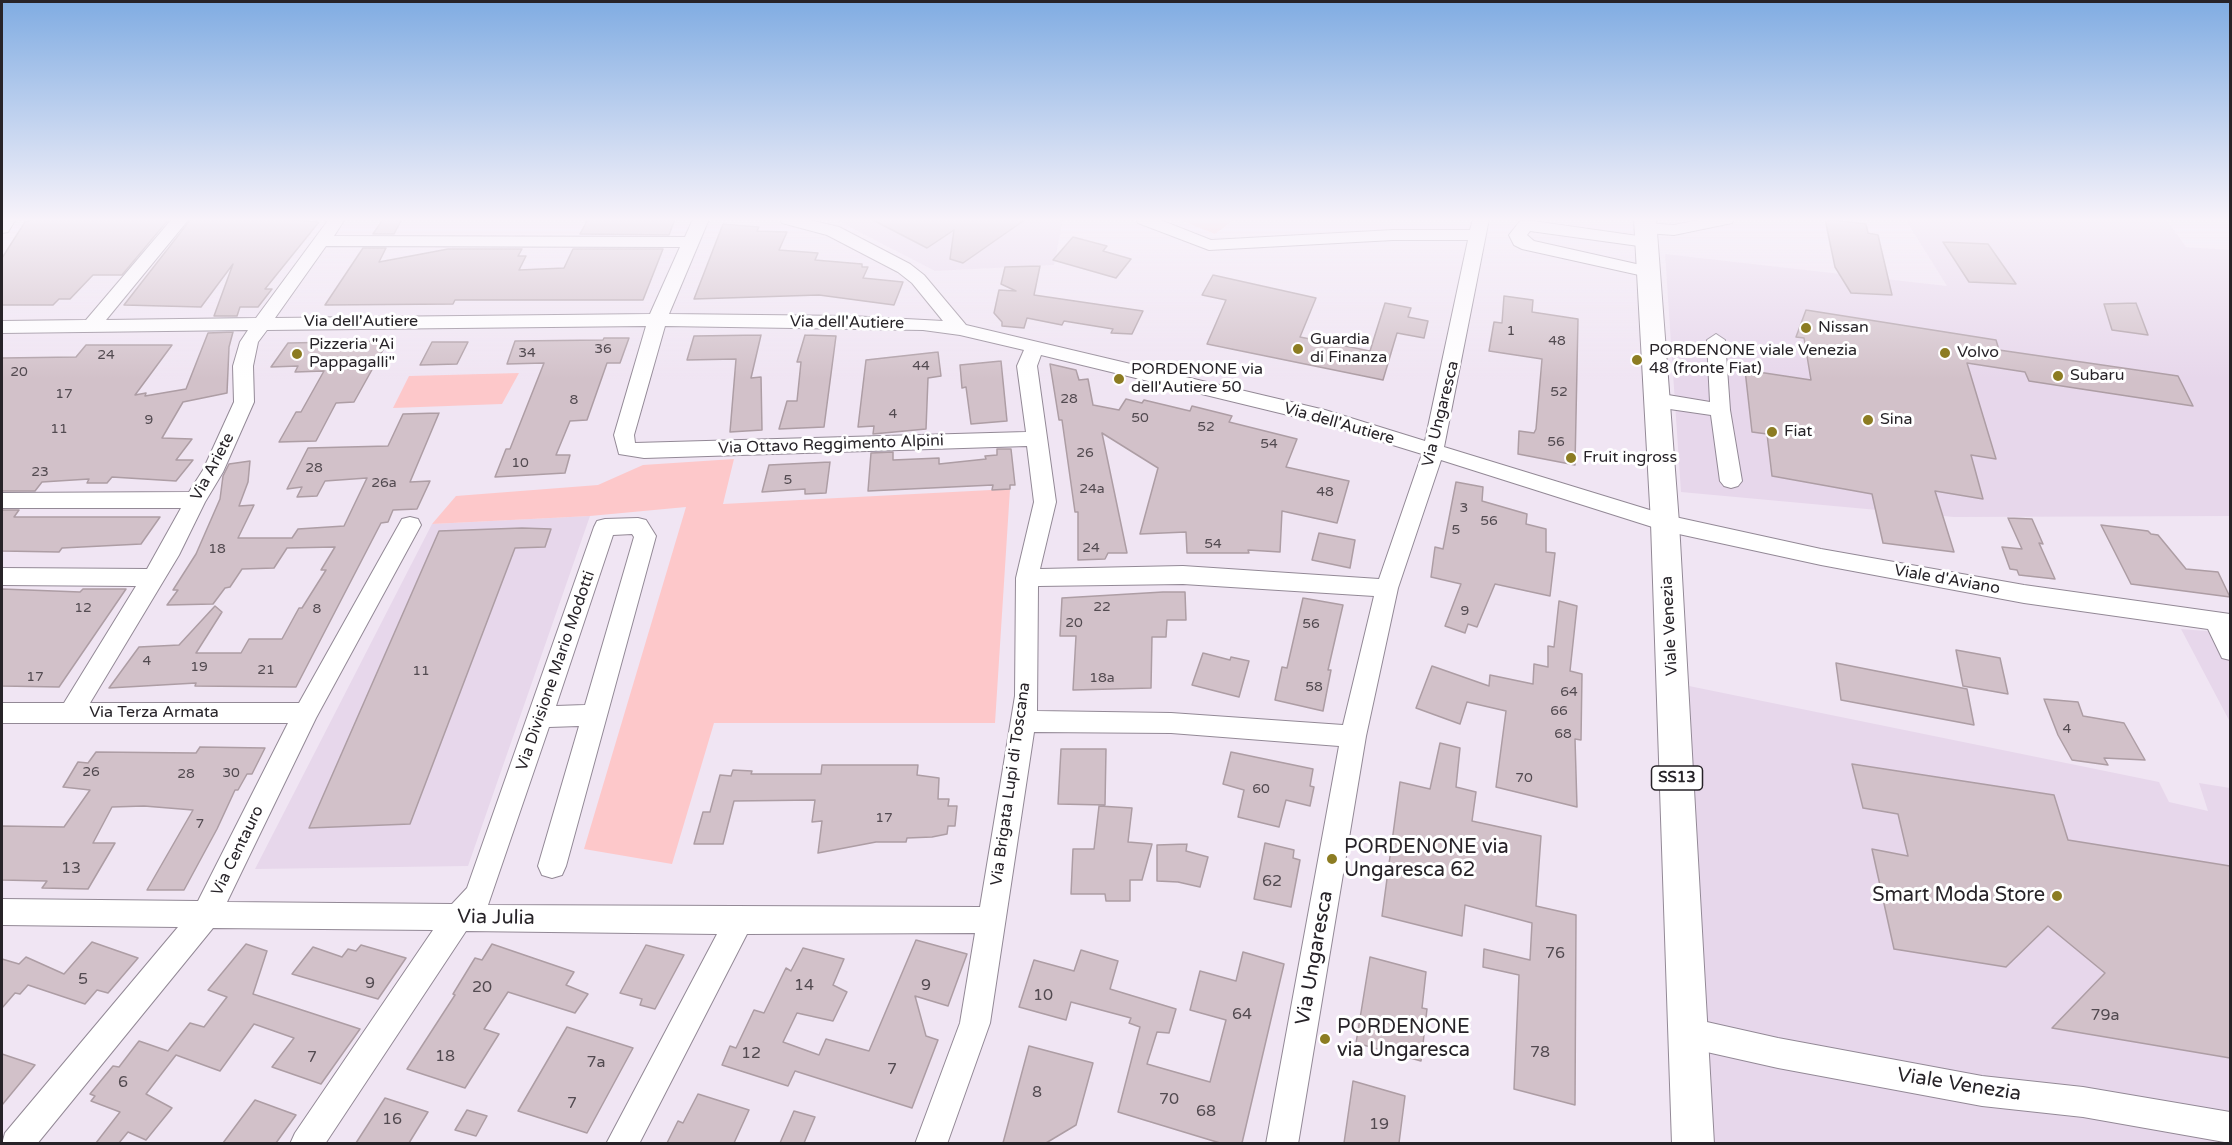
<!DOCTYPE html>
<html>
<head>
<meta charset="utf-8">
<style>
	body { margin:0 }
	#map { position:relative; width:2232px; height:1145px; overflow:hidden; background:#f0e5f3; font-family:"Varela Round",sans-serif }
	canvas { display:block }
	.frame { position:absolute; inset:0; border:3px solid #272328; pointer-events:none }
</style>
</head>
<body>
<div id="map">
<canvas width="2232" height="1145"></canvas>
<div class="frame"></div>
</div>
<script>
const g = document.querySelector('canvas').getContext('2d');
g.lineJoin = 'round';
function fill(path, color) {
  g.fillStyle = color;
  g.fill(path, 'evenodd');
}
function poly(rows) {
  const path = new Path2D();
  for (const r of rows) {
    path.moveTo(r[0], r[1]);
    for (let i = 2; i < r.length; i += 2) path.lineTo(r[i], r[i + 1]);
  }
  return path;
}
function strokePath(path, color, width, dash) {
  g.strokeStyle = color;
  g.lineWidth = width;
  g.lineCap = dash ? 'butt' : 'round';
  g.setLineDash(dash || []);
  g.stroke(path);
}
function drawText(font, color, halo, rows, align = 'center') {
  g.font = font + ' "Varela Round",sans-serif';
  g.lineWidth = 6;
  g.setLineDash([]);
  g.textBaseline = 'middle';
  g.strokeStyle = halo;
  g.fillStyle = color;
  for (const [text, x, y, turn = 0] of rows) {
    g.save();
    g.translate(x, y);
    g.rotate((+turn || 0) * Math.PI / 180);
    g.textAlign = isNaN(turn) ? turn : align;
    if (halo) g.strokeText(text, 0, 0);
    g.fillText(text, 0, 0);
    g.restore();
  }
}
fill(poly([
	[834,219,1063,219,1054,265,935,271],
	[1905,219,2166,219,2186,247,2230,250,2230,516,1954,517,1681,492,1665,254,1947,286],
	[590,516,468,866,255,869,432,524],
	[2181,629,2230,633,2230,722],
	[1689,686,2159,782,2169,802,2208,811,2199,783,2230,788,2230,1143,1712,1143]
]), '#e7d7eb');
fill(poly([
	[1177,219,1235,219,1215,234],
	[519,373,502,404,393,408,409,376],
	[734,459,723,504,1010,489,995,723,714,723,672,864,584,849,686,507,590,516,432,524,456,496,598,485,643,465]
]), '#fdc8ca');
const building = poly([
	[34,219,169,219,122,275,93,275,70,299,59,299,53,305,2,305,2,258,25,222,34,219],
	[191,219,285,219,319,222,265,289,272,289,258,307,240,307,237,316,214,316,233,264,201,307,124,305,191,219],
	[383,219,402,219,394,234,373,234,383,219],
	[588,219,675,219,669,235,580,234,588,219],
	[871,219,1026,219,963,263,950,259,954,230,927,248,871,219],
	[1825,219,1866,224,1868,233,1878,235,1892,295,1851,293,1835,267,1825,219],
	[723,224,759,227,757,231,787,232,779,250,818,253,815,260,862,264,862,267,868,267,863,278,903,282,894,305,819,295,694,299,723,224],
	[1073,237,1107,246,1103,251,1131,259,1116,278,1053,260,1073,237],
	[1943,242,1988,244,2016,284,1969,282,1943,242],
	[363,248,386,248,379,262,448,249,522,249,518,256,526,256,519,270,564,268,573,249,663,249,643,300,455,300,453,304,325,305,363,248],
	[1040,266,1034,295,1143,311,1132,334,1111,333,1113,329,1064,321,1062,325,1027,318,1024,328,1002,326,1002,322,994,313,999,290,1016,291,1001,284,1005,267,1040,266],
	[1213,275,1316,298,1300,337,1370,351,1385,303,1411,308,1408,317,1428,321,1424,338,1397,333,1383,380,1207,344,1226,300,1202,295,1213,275],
	[1504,296,1533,300,1532,312,1578,319,1575,465,1518,454,1519,431,1534,433,1536,429,1542,359,1489,351,1494,322,1502,323,1504,296],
	[2136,303,2148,335,2112,330,2104,304,2136,303],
	[1806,310,1996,340,1999,350,2178,376,2193,406,2029,381,2025,372,1967,363,1996,459,1971,455,1983,499,1935,491,1954,552,1883,543,1872,494,1772,476,1767,434,1752,432,1745,370,1811,380,1804,338,1796,337,1806,310],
	[233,332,229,347,227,393,183,402,162,438,192,439,176,460,193,460,176,481,112,477,107,483,87,483,89,479,42,482,35,491,2,491,2,358,76,357,86,345,172,345,135,395,146,393,145,396,186,389,208,333,233,332],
	[761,335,751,378,761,377,762,430,730,432,736,359,687,360,694,336,761,335],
	[805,335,836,336,824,427,779,429,787,401,797,401,801,362,797,362,805,335],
	[604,338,629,338,620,363,607,363,587,420,570,421,556,455,570,455,565,473,495,477,506,449,510,449,544,363,507,364,515,341,603,340,604,338],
	[388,341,354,402,336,403,316,441,279,442,296,412,301,412,324,371,295,372,298,366,271,367,288,343,388,341],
	[432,342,468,342,457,364,420,365,432,342],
	[938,352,941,376,928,378,926,429,873,434,874,426,858,427,866,360,938,352],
	[1001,361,1007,421,971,424,966,387,962,388,960,365,1001,361],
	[1050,364,1076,370,1079,380,1088,379,1093,405,1119,410,1126,399,1142,403,1144,400,1190,411,1192,406,1232,416,1229,422,1297,439,1286,467,1349,481,1337,523,1282,511,1280,552,1248,550,1249,553,1187,553,1186,532,1140,534,1158,468,1102,433,1127,553,1108,553,1105,559,1078,560,1078,512,1075,512,1062,420,1059,420,1050,364],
	[439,413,410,482,430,481,417,509,393,510,388,522,381,523,296,687,195,686,196,683,109,688,139,647,179,645,215,606,222,612,196,653,241,653,249,639,282,639,299,608,302,608,326,570,321,570,335,547,287,548,274,568,242,569,230,587,225,588,213,604,167,605,178,590,173,590,196,554,220,499,223,476,229,464,250,461,248,482,239,506,254,505,238,538,292,538,298,529,344,526,367,478,325,481,317,496,297,497,302,487,287,489,308,448,388,446,403,414,439,413],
	[997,449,1011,449,1015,485,1010,485,1010,489,992,490,993,485,868,491,871,453,893,452,893,460,939,458,939,464,986,459,985,456,997,455,997,449],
	[830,462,826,493,805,494,805,489,762,492,769,465,830,462],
	[1456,482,1483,487,1482,501,1527,514,1526,524,1546,529,1546,552,1555,553,1550,596,1495,584,1477,627,1468,624,1465,633,1445,626,1461,584,1431,577,1435,547,1443,549,1456,482],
	[2,510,19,510,14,517,160,517,141,544,62,548,59,552,2,551,2,510],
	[2008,518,2032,519,2043,544,2039,543,2055,579,2019,575,2017,570,2010,569,2002,547,2022,549,2008,518],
	[2101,525,2148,531,2151,534,2158,535,2186,569,2218,572,2230,597,2131,584,2101,525],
	[522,528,551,529,545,547,515,548,410,824,309,828,439,531,522,528],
	[1319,533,1355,540,1350,568,1312,560,1319,533],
	[2,589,80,592,83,589,126,589,59,687,2,686,2,589],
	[1163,592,1185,592,1186,620,1167,620,1166,637,1152,637,1151,688,1073,690,1076,636,1060,636,1062,598,1163,592],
	[1303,598,1343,605,1328,670,1331,670,1323,711,1275,700,1282,667,1287,668,1303,598],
	[1559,601,1577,606,1570,671,1582,674,1581,740,1575,739,1577,807,1496,787,1506,711,1467,702,1460,724,1416,708,1432,666,1489,686,1490,675,1533,684,1534,664,1548,667,1548,646,1554,647,1559,601],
	[1956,650,2000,658,2008,694,1963,686,1956,650],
	[1203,653,1230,660,1231,657,1249,661,1239,697,1192,685,1203,653],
	[1836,663,1967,689,1974,725,1841,700,1836,663],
	[2044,699,2078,702,2083,716,2124,723,2145,760,2104,758,2108,765,2072,760,2058,735,2044,699],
	[1440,743,1460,748,1456,787,1476,792,1472,821,1541,836,1536,906,1576,915,1575,1105,1514,1089,1519,975,1483,967,1484,949,1530,960,1532,923,1465,905,1462,936,1382,916,1400,782,1430,789,1440,743],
	[200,747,265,748,252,774,247,774,238,790,235,790,217,829,184,890,147,890,193,810,144,806,112,807,93,843,115,843,88,889,42,888,47,881,2,880,2,826,64,827,90,790,63,787,78,762,88,763,96,752,196,753,200,747],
	[1061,749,1106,749,1105,805,1058,804,1061,749],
	[1231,752,1313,769,1310,786,1314,787,1310,806,1286,800,1279,827,1238,817,1244,790,1223,784,1231,752],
	[1852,764,2054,795,2068,840,2230,866,2230,1058,2052,1028,2105,973,2048,926,2006,967,1894,949,1872,849,1908,856,1898,814,1863,808,1852,764],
	[822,765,918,765,917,775,939,778,938,799,949,799,948,806,957,806,955,826,948,826,947,834,932,837,907,838,906,842,876,842,818,853,822,821,812,822,815,800,734,801,723,844,694,844,703,812,710,812,720,775,731,776,733,770,752,771,751,774,821,774,822,765],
	[1099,806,1132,808,1128,842,1152,844,1142,880,1130,880,1130,901,1106,901,1105,894,1071,894,1073,849,1094,849,1099,806],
	[1265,843,1294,850,1293,858,1300,860,1291,907,1254,899,1265,843],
	[1187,844,1186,851,1208,857,1200,887,1178,882,1157,881,1157,845,1187,844],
	[916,940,967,954,948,1006,915,996,926,1036,938,1040,912,1108,795,1071,788,1086,722,1065,730,1046,736,1048,754,1010,764,1013,786,968,791,971,803,948,844,959,833,985,847,992,833,1021,797,1013,783,1042,819,1055,826,1039,869,1051,916,940],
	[92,942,138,958,108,993,97,990,85,1004,28,985,20,994,15,993,2,1008,2,959,19,964,26,957,64,974,92,942],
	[246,944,267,951,253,994,360,1029,321,1084,272,1067,294,1038,254,1024,220,1071,176,1055,146,1094,172,1108,146,1140,128,1132,119,1143,96,1143,120,1112,91,1101,95,1096,90,1094,113,1066,119,1067,139,1041,168,1051,190,1023,204,1027,227,997,208,990,246,944],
	[492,944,574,972,566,985,588,994,575,1013,508,992,484,1029,499,1034,465,1088,407,1069,455,995,453,994,475,958,482,960,492,944],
	[361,945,406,958,378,999,292,974,313,947,342,957,348,949,356,951,361,945],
	[646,945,684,955,655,1009,640,1005,642,999,620,993,646,945],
	[1081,950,1118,961,1110,989,1176,1009,1169,1033,1157,1032,1147,1064,1210,1082,1226,1020,1190,1010,1200,971,1236,981,1243,952,1284,964,1242,1143,1220,1143,1118,1112,1140,1027,1129,1023,1131,1018,1071,1002,1066,1020,1019,1007,1034,960,1074,971,1081,950],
	[1370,957,1426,972,1422,1008,1427,1009,1421,1061,1356,1043,1370,957],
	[567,1027,633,1048,587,1133,518,1111,567,1027],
	[1029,1046,1093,1063,1076,1125,1046,1143,1003,1143,1029,1046],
	[2,1054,35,1065,2,1105,2,1054],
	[1353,1081,1405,1096,1399,1143,1344,1143,1353,1081],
	[698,1094,749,1110,734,1143,667,1143,678,1121,683,1123,698,1094],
	[385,1098,428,1112,409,1143,356,1143,385,1098],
	[255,1100,296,1115,276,1143,223,1143,255,1100],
	[467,1110,487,1116,476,1136,455,1130,467,1110],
	[794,1111,815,1117,804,1143,780,1143,794,1111]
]);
fill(building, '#d2c1c9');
strokePath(building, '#ad9da4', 1.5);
const minor = poly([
	[2,219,16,219,8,232,2,233,2,219],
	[172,219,189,219,106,320,256,318,329,219,345,219,334,236,685,237,693,219,709,219,669,314,850,316,943,321,912,283,898,272,827,235,782,223,780,219,806,219,839,227,910,264,924,275,966,325,1325,410,1425,441,1468,240,1393,240,1209,250,1138,223,1136,219,1158,219,1211,240,1393,230,1470,230,1473,219,1489,219,1444,447,1666,515,1821,549,2024,585,2230,614,2230,660,2222,658,2208,629,2024,603,1821,565,1665,531,1441,460,1398,588,1366,736,1298,1144,1266,1144,1339,746,1171,733,1034,732,990,1023,947,1144,915,1144,960,1023,975,933,747,934,639,1144,606,1144,717,934,466,931,325,1144,290,1144,295,1133,433,930,213,928,37,1144,2,1144,5,1133,178,927,2,925,2,899,198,901,288,723,2,723,2,703,64,703,136,586,2,585,2,568,147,569,181,508,2,508,2,493,189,492,203,470,234,402,233,366,240,342,248,330,2,333,2,321,86,320,172,219],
	[326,246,680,247,650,314,275,318,326,246],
	[646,326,614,435,619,454,644,458,1027,446,1034,502,1016,578,1015,696,980,907,488,905,549,727,579,726,538,866,542,875,552,878,562,875,566,866,656,536,646,520,638,518,605,519,597,521,594,527,467,888,452,904,227,902,316,718,421,525,418,519,410,517,402,519,299,703,90,703,179,555,205,502,223,472,254,402,253,366,258,342,267,330,646,326],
	[665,326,923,330,960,335,1024,350,1017,366,1026,432,635,443,634,435,665,326],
	[1041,355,1321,423,1422,454,1379,579,1183,566,1040,569,1056,502,1037,366,1041,355],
	[632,534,634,537,585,705,556,706,613,535,632,534],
	[1183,584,1374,596,1343,725,1171,713,1037,711,1038,586,1183,584],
	[1703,219,1734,219,1732,223,1674,235,1646,233,1637,228,1646,223,1674,225,1703,219],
	[1526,220,1652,238,1655,242,1652,246,1646,247,1530,231,1527,235,1534,241,1654,268,1657,272,1648,277,1522,249,1514,245,1509,235,1520,221,1526,220],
	[1716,334,1725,340,1730,410,1742,481,1738,486,1731,488,1724,486,1720,481,1711,415,1656,407,1649,405,1646,400,1649,395,1656,393,1710,402,1707,340,1716,334],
	[1689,1018,1778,1038,1982,1076,2083,1087,2230,1112,2230,1143,2083,1117,1982,1106,1778,1068,1689,1048,1678,1044,1674,1033,1678,1022,1689,1018]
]);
const major = poly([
	[1634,219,1656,219,1679,523,1714,1144,1672,1144,1651,523,1634,219]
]);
strokePath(minor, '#938996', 2);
strokePath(major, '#938996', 2);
fill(minor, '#fff');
fill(major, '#fff');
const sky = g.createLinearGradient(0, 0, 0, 379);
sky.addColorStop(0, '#80ace2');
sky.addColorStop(0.58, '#f8f3fa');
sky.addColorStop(1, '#f8f3fa00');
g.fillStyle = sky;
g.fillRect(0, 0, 2232, 379);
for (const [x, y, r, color] of [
	[1806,328,6,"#8c7c22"],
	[1298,349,6,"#8c7c22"],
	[1945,353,6,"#8c7c22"],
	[297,354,6,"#8c7c22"],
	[1637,360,6,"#8c7c22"],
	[2058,376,6,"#8c7c22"],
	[1119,379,6,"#8c7c22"],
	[1868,420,6,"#8c7c22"],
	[1772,432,6,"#8c7c22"],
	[1571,458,6,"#8c7c22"],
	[1332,859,6,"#8c7c22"],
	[2057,896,6,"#8c7c22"],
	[1325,1039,6,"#8c7c22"]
]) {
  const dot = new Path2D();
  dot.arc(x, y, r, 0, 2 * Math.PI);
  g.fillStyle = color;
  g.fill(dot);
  strokePath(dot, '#fff', 2);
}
drawText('14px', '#524a50', null, [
	["1",1511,331],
	["48",1557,341],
	["36",603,349],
	["34",527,353],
	["24",106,355],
	["44",921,366],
	["20",19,372],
	["52",1559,392],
	["17",64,394],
	["28",1069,399],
	["8",574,400],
	["4",893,414],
	["50",1140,418],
	["9",149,420],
	["52",1206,427],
	["11",59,429],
	["56",1556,442],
	["54",1269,444],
	["26",1085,453],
	["10",520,463],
	["28",314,468],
	["23",40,472],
	["5",788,480],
	["26a",384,483],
	["24a",1092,489],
	["48",1325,492],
	["3",1464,508],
	["56",1489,521],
	["5",1456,530],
	["54",1213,544],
	["24",1091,548],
	["18",217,549],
	["22",1102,607],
	["12",83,608],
	["8",317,609],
	["9",1465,611],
	["20",1074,623],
	["56",1311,624],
	["4",147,661],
	["19",199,667],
	["21",266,670],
	["11",421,671],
	["17",35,677],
	["18a",1102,678],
	["58",1314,687],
	["64",1569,692],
	["66",1559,711],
	["4",2067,729],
	["68",1563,734],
	["26",91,772],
	["30",231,773],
	["28",186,774],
	["70",1524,778],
	["60",1261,789],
	["17",884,818],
	["7",200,824]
]);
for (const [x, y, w] of [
	[1677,778,51]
]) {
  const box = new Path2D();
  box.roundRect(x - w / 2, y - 12, w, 24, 4.5);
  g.fillStyle = '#fff';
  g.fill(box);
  strokePath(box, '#272328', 1.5);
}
drawText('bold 15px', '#272328', null, [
	["SS13",1677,778]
]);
drawText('16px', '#272328', '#fff', [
	["Via dell'Autiere",361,322],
	["Via dell'Autiere",847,323,1],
	["Via Ungaresca",1441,414,-76],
	["Via dell'Autiere",1339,424,16],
	["Via Ottavo Reggimento Alpini",831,445,-2],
	["Via Ariete",213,467,-62],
	["Viale d'Aviano",1947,580,10],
	["Viale Venezia",1670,626,-93],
	["Via Divisione Mario Modotti",556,671,-71],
	["Via Terza Armata",154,713],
	["Via Brigata Lupi di Toscana",1011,784,-82],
	["Via Centauro",238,851,-64]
]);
drawText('16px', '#272328', '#fff', [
	["Nissan",1818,328],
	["Guardia",1310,340],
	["di Finanza",1310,358],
	["Pizzeria \"Ai",309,345],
	["Pappagalli\"",309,363],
	["PORDENONE viale Venezia",1649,351],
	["48 (fronte Fiat)",1649,369],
	["Volvo",1957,353],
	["PORDENONE via",1131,370],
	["dell'Autiere 50",1131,388],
	["Subaru",2070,376],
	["Sina",1880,420],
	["Fiat",1784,432],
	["Fruit ingross",1583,458]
], 'left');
drawText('16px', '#524a50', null, [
	["13",71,869],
	["62",1272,882],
	["76",1555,954],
	["5",83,980],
	["9",370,984],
	["14",804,986],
	["9",926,986],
	["20",482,988],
	["10",1043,996],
	["64",1242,1015],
	["79a",2105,1016],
	["78",1540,1053],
	["12",751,1054],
	["18",445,1057],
	["7",312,1058],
	["7a",596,1063],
	["7",892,1070],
	["6",123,1083],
	["8",1037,1093],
	["70",1169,1100],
	["7",572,1104],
	["68",1206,1112],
	["16",392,1120],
	["19",1379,1125]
]);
drawText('20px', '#272328', '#fff', [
	["PORDENONE via",1344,848],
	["Ungaresca 62",1344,871],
	["Smart Moda Store",2045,896,"right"],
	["PORDENONE",1337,1028],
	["via Ungaresca",1337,1051]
], 'left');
drawText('20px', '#272328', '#fff', [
	["Via Julia",496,918,1],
	["Via Ungaresca",1315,958,-80],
	["Viale Venezia",1959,1085,9]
]);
</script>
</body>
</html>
